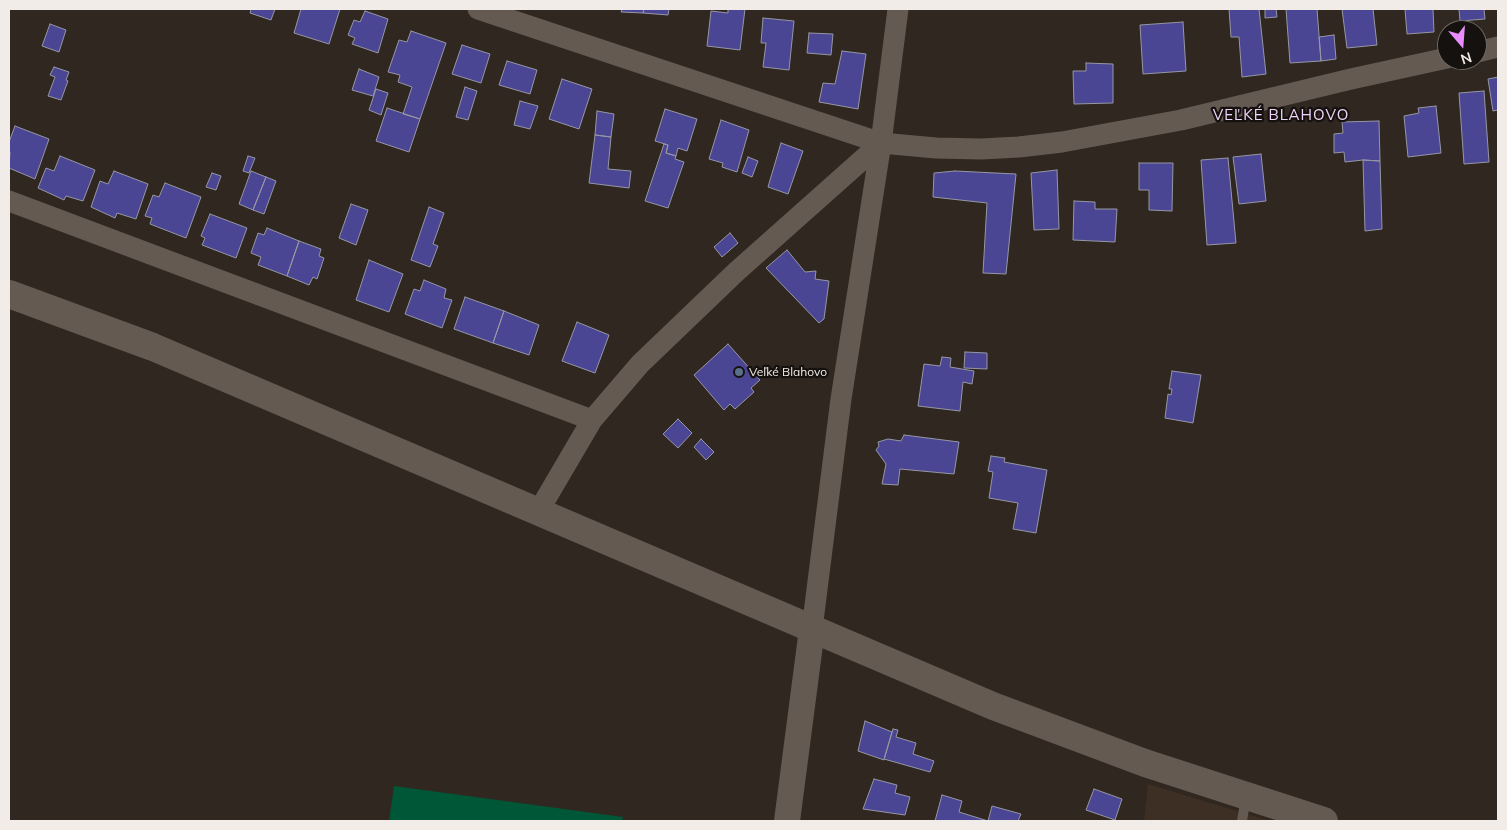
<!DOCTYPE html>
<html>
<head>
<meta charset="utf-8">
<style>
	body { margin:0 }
	#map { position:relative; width:1507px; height:830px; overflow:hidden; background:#302720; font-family:Mulish,sans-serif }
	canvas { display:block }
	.frame { position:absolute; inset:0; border:10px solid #f2ece8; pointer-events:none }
	.north { position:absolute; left:1437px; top:20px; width:50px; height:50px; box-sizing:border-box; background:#15110e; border:1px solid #6d6965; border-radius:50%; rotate:162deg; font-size:14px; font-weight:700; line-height:20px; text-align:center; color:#f2ece8 }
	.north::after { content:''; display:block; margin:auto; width:18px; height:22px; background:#e98dfe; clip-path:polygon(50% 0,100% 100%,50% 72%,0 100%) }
</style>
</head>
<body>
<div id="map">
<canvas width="1507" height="830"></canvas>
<div class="frame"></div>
<div class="north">N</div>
</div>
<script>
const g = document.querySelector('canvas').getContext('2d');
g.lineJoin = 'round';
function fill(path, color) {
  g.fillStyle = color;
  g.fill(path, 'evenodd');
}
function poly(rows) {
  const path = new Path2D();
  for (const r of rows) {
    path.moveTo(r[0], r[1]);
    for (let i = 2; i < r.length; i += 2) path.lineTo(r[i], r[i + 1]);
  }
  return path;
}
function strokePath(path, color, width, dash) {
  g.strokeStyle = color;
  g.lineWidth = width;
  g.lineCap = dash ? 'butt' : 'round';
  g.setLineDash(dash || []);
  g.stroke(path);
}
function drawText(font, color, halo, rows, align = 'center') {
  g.font = font + ' Mulish,sans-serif';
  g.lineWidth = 4.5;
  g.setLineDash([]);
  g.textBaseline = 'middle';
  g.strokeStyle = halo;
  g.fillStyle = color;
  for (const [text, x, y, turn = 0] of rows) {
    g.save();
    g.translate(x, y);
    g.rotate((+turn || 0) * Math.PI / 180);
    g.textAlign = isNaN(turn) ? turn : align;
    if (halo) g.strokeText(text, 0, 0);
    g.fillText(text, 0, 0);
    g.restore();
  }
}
fill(poly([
	[1148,784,1270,821,1144,821]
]), '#3e2f24');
fill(poly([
	[394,786,623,817,622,821,389,821]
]), '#005737');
const building = poly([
	[251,9,275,9,271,20,250,13,251,9],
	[301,9,340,9,329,44,294,33,301,9],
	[622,9,644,9,643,13,621,12,622,9],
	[644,9,669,9,668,15,643,13,644,9],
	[728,9,745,9,740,50,707,46,711,11,728,13,728,9],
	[1229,9,1259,9,1266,74,1242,77,1239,37,1231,37,1229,9],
	[1265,9,1276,9,1277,17,1265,18,1265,9],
	[1286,9,1317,9,1321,61,1290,63,1286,9],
	[1342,9,1373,9,1377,45,1347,48,1342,9],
	[1405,9,1433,9,1434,32,1407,34,1405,9],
	[1459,9,1484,9,1485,19,1460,21,1459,9],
	[365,11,388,19,378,53,352,44,355,38,348,35,354,20,360,22,365,11],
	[763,18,794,21,789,70,763,67,766,43,761,43,763,18],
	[1183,22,1186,71,1143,74,1140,25,1183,22],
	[50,24,66,30,59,52,42,46,50,24],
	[411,31,446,43,420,119,403,114,412,87,398,82,400,75,388,72,399,40,407,42,411,31],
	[809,33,833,34,831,55,807,53,809,33],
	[1334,35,1336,59,1321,61,1319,37,1334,35],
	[462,45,490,54,481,83,452,74,462,45],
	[842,51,866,54,858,109,819,102,823,83,835,84,842,51],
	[507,61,537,70,530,94,499,85,507,61],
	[1086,63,1113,64,1113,103,1074,104,1073,71,1086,71,1086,63],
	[54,67,69,72,66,80,68,81,61,100,48,96,55,77,50,75,54,67],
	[359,69,379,77,373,96,352,90,359,69],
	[1498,77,1498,110,1493,111,1488,79,1498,77],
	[562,79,592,89,579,129,549,119,562,79],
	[465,87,477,91,468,120,456,117,465,87],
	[376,89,388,93,381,115,369,110,376,89],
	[1484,91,1489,162,1464,164,1459,93,1484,91],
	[520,101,538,106,530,129,514,125,520,101],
	[1436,106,1441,153,1408,157,1404,116,1419,113,1418,108,1436,106],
	[387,108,420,119,409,152,376,141,387,108],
	[665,109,697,119,687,151,678,148,676,156,666,153,668,145,655,141,665,109],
	[597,111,614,114,611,137,595,135,597,111],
	[721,120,749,130,737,172,722,167,723,163,709,159,721,120],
	[1379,121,1380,161,1363,160,1345,162,1344,152,1334,153,1334,134,1343,133,1342,122,1379,121],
	[15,126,49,139,35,179,9,168,10,152,9,151,9,142,15,126],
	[595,135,611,137,608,169,631,171,629,188,589,183,595,135],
	[781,143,803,151,788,194,768,187,781,143],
	[664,144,668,145,666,153,676,156,675,159,684,162,668,208,645,201,664,144],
	[1261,154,1266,201,1239,204,1233,157,1261,154],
	[60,156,95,170,83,201,66,196,64,200,38,188,46,168,54,171,60,156],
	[248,156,255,158,249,173,243,171,248,156],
	[748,157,758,161,752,177,742,173,748,157],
	[1228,158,1236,243,1207,245,1201,160,1228,158],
	[1363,160,1380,161,1382,229,1365,231,1363,160],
	[1139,163,1173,163,1172,211,1149,210,1149,190,1139,190,1139,163],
	[1057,170,1059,229,1034,230,1031,173,1057,170],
	[114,171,148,184,136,219,117,213,115,218,91,207,100,181,108,184,114,171],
	[251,171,266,177,253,210,239,204,251,171],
	[955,171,1016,174,1006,274,983,273,987,203,933,197,934,173,955,171],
	[212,173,221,176,216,190,206,187,212,173],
	[266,177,276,181,264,214,253,210,266,177],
	[165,183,201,197,186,238,150,224,152,218,145,216,153,195,159,197,165,183],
	[1074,201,1095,202,1095,209,1117,209,1115,242,1073,240,1074,201],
	[351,204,368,210,356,245,339,238,351,204],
	[429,207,444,213,433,244,438,246,430,267,411,260,429,207],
	[210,214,247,228,236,258,202,245,205,238,201,236,210,214],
	[267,228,299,241,287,276,258,265,261,257,251,253,258,233,264,235,267,228],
	[730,233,738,243,722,257,714,247,730,233],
	[299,241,321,249,319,256,324,258,317,279,313,277,309,285,287,276,299,241],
	[787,250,805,272,816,271,815,279,829,281,824,319,819,323,766,268,787,250],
	[369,260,403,274,389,312,356,300,369,260],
	[424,280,446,289,444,298,452,300,442,328,405,314,414,289,420,291,424,280],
	[465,297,504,311,493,343,454,329,465,297],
	[504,311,539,325,529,355,493,343,504,311],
	[577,322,609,335,595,373,562,361,577,322],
	[728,344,760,380,751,388,754,392,735,409,730,404,724,410,694,375,728,344],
	[965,352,987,353,987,369,964,368,965,352],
	[942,357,951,358,950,367,974,371,972,384,963,382,960,411,918,406,924,364,940,366,942,357],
	[1172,371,1201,375,1193,423,1165,418,1168,394,1171,395,1172,389,1169,389,1172,371],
	[678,419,692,433,678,448,663,434,678,419],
	[904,435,959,442,954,474,900,469,898,485,882,484,886,464,876,450,879,446,878,442,888,439,901,441,904,435],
	[701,439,714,452,706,460,694,447,701,439],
	[991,456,1005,458,1004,462,1047,470,1036,533,1013,529,1018,503,989,498,993,472,988,471,991,456],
	[865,721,892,732,884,760,858,751,865,721],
	[893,729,898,730,896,737,916,743,913,754,934,761,930,772,884,759,893,729],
	[874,779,897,785,895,793,910,797,905,815,863,809,874,779],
	[1094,789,1122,799,1115,820,1086,810,1094,789],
	[942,795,962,801,959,812,988,821,992,806,1021,814,1018,821,935,821,942,795]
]);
fill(building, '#4b4694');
strokePath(building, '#9697a4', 1);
strokePath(poly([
	[1242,821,1246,797]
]), '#645a52', 10);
strokePath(poly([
	[478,9,881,143,736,272,640,364,592,420,538,512],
	[1477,52,1498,47],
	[881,143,936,148,981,149,1019,147,1062,142,1181,120,1351,79,1447,58],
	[9,201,592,420],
	[812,629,841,399,881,143,898,9]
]), '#645a52', 21);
strokePath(poly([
	[787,821,812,629]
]), '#645a52', 26);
strokePath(poly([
	[9,294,153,347,993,706,1145,763,1324,821]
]), '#645a52', 28);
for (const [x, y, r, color] of [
	[739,372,5,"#5c6f8a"]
]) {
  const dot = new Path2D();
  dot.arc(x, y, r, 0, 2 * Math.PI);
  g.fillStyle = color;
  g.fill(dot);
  strokePath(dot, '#15110e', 2);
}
drawText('12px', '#f2ece8', '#15110e', [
	["Veľké Blahovo",749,372]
], 'left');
g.letterSpacing = '1px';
drawText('15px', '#f2d3f9', '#15110e', [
	["VEĽKÉ BLAHOVO",1281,115]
]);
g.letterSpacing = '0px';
</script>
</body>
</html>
